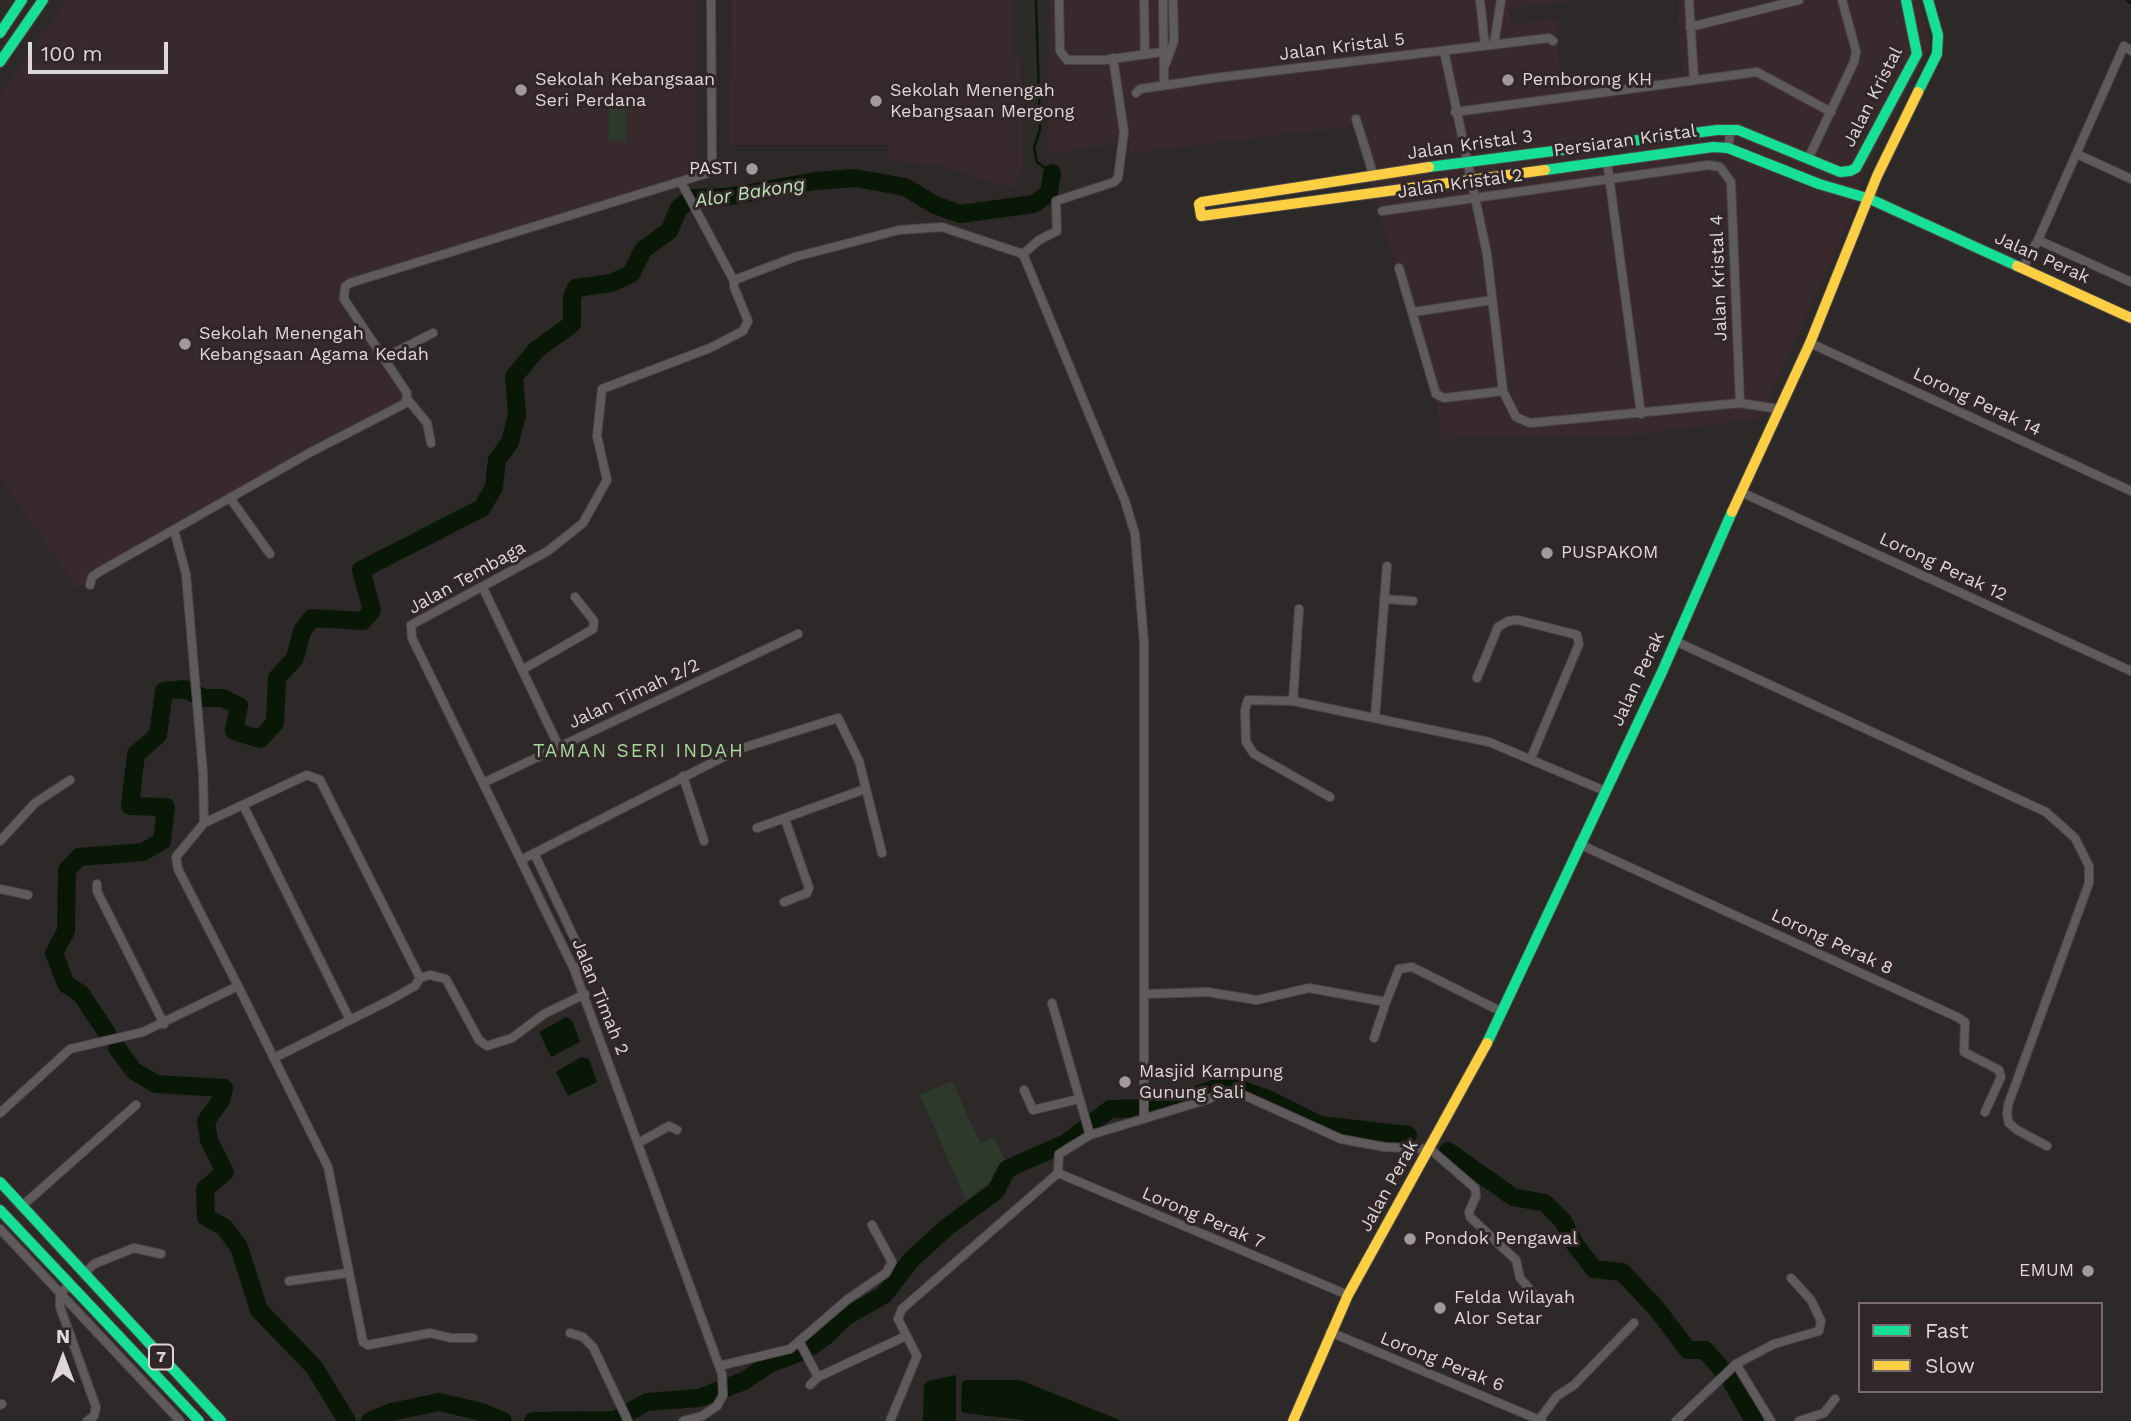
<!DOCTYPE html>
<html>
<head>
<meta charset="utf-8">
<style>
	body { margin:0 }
	#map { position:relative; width:2131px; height:1421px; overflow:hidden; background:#2e2929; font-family:"Work Sans",sans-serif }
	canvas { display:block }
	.legend { position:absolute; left:1858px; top:1302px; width:245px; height:91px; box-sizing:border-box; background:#312628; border:2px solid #776d6e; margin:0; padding:9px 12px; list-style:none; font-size:21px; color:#dfd7d8 }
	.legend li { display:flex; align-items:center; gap:14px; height:35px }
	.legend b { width:35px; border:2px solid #776d6e }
	.north { position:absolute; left:28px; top:1323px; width:70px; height:70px; -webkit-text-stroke:5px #312628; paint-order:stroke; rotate:0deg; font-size:19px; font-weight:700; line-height:28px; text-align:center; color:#dfd7d8 }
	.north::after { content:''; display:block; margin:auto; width:24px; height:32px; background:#dfd7d8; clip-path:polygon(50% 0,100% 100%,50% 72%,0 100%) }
	.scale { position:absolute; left:28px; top:42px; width:140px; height:32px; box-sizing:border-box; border:4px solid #dfd7d8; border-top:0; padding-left:9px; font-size:21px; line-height:24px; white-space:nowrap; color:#dfd7d8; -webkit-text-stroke:5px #312628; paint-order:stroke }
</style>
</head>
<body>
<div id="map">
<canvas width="2131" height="1421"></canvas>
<ul class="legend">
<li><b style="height:9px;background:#16e098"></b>Fast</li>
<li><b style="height:9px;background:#ffcf43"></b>Slow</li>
</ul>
<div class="north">N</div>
<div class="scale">100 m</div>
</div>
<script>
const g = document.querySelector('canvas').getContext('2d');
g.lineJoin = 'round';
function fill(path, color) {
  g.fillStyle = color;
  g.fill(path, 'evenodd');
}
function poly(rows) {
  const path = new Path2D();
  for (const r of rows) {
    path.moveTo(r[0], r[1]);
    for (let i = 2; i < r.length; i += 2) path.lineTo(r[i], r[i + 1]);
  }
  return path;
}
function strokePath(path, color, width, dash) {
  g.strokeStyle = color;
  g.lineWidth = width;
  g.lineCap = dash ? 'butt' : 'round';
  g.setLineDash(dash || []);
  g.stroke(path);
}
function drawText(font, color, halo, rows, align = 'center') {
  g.font = font + ' "Work Sans",sans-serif';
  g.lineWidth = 6;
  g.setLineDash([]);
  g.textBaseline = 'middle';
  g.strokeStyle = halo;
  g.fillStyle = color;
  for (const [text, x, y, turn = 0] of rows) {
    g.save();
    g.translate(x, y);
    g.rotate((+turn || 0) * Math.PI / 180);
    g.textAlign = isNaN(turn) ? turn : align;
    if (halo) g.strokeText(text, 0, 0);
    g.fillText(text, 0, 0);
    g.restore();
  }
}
fill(poly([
	[67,0,695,0,697,181,384,268,334,288,407,400,77,588,0,477,0,94],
	[731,0,1012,0,1012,57,1021,58,1022,169,1013,188,940,166,889,160,889,145,730,145],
	[1049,0,1580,0,1508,9,1511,25,1557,19,1560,87,1682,71,1677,0,1919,0,1931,44,1862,175,1851,217,1760,418,1620,437,1442,439,1438,410,1354,126,1131,153,1129,141,1048,154]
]), '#38292c');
fill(poly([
	[609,106,626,106,626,141,609,141],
	[952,1081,980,1143,994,1137,1005,1161,999,1168,997,1177,966,1200,920,1095]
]), '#2d392b');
fill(poly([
	[566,1017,572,1020,580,1042,551,1057,539,1032],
	[581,1057,589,1059,597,1082,568,1096,556,1072],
	[956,1375,956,1421,923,1421,924,1385,928,1381],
	[967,1380,1020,1380,1122,1421,1030,1421,964,1413,961,1411,962,1382]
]), '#091706');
strokePath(poly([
	[1036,0,1040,129,1034,148,1037,162,1052,173],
	[2127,0,2131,3]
]), '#091706', 2.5);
strokePath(poly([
	[107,1033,81,994,66,984,54,953,66,931,67,870,79,857,143,852,162,841,166,807,130,806,136,754,158,735,164,691,185,689,204,698,223,698,239,706,234,731,260,739,275,723,277,678,295,658,302,631,312,618,363,621,372,610,361,570,482,508,494,487,497,460,510,442,517,415,514,377,536,350,572,324,572,297,576,288,611,283,631,274,643,250,669,231,679,208,692,198,726,197,815,181,855,178,905,187,935,205,960,214,1034,204,1049,193,1052,173],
	[117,1048,134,1071,156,1084,224,1088,221,1100,206,1121,209,1140,225,1172,205,1189,206,1217,224,1227,239,1247,259,1310,314,1367,347,1421],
	[1448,1151,1513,1197,1545,1203,1563,1221,1574,1243,1594,1269,1622,1272,1656,1308,1688,1350,1705,1350,1730,1379,1754,1421],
	[370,1421,391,1412,439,1402,482,1412,503,1421],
	[533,1421,615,1420,647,1402,699,1398,744,1381,769,1364,806,1350,826,1336,845,1317,884,1295,911,1260,947,1227,996,1191,1007,1169,1066,1143,1110,1109,1164,1108,1226,1084,1270,1100,1320,1125,1408,1135]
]), '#091706', 18);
const street = poly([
	[1059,0,1060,51,1067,60,1104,60,1162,52],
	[1144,0,1145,54],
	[1163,0,1164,85],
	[1480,0,1485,45],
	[1689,0,1694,79],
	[1690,27,1799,0],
	[1494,44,1501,0],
	[1444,51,1487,254,1503,391,1516,417,1530,423,1740,403,1779,409],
	[1165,65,1174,41,1173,0],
	[1136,93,1140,89,1214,78,1549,38,1553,41],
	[1455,112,1757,72,1831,112],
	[1356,119,1374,177],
	[1728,148,1731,129],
	[2077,154,2131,179],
	[1808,159,1854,62,1856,51,1842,0],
	[1607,161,1641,414],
	[681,182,734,281],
	[1382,211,1709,165,1720,167,1731,182,1740,403],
	[2038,240,2131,282],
	[1023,254,1125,501,1135,534,1144,643,1144,1119],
	[1023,254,1039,240,1057,231,1056,201,1114,182,1118,178,1124,132,1113,58],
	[1399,268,1436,394,1444,398,1503,391],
	[2022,269,2038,240,2124,46,2131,51],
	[1414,312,1492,300],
	[1810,343,2131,491],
	[384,358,433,333],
	[408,400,427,423,431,443],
	[1741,492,2131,671],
	[230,498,270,554],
	[174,530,186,574,203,773,204,823],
	[90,585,92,577,99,572,311,452,406,403,407,393,344,299,345,287,350,283,708,173,712,161,711,0],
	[483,588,559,747],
	[1384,599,1413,601],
	[1675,641,2046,812,2075,838,2089,866,2089,883,2008,1105,2007,1115,2009,1123,2017,1130,2047,1146],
	[522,670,593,629,594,621,575,597],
	[1477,678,1498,627,1508,621,1518,620,1577,635,1579,644,1531,758],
	[1293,701,1299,609],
	[1375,718,1387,566],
	[683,776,704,841],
	[483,783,798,634],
	[1330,797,1254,754,1246,742,1245,710,1248,700,1293,701,1489,742,1605,791],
	[243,805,350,1020],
	[757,828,865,789],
	[0,841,35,803,70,780],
	[1579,844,1957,1017,1965,1022,1964,1052,1999,1070,2001,1077,1985,1112],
	[534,853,586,963,574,969],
	[521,860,739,749,838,718,859,761,882,853],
	[97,884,97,891,164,1024],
	[0,889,28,895],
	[784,902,807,893,809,888,785,819],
	[238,986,178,869,176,857,204,823,307,775,320,780,420,978],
	[1146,994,1207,992,1257,1000,1309,988,1386,1002,1399,969,1412,967,1500,1011],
	[1052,1003,1090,1135],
	[1374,1038,1386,1002],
	[274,1058,390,1000,415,986,420,978,430,975,446,979,479,1040,487,1046,512,1038,544,1014,585,994],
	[1024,1090,1033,1110,1079,1099],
	[0,1113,70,1049,143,1032,238,986,328,1167,363,1342,368,1345,430,1333,451,1338,473,1338],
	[638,1143,669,1126,677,1130],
	[22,1206,136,1105],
	[0,1229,180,1421],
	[84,1274,94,1264,134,1248,161,1254],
	[289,1281,348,1273],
	[70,1285,60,1293,60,1307,96,1407,94,1416,87,1421],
	[1348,1295,1058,1173,1059,1154,1090,1135,1209,1099,1221,1092,1237,1092,1341,1139,1384,1147,1430,1149,1475,1188,1476,1196,1469,1212,1470,1217,1516,1260,1520,1278,1533,1293],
	[1330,1332,1542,1421],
	[570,1333,583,1337,593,1347,628,1421],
	[799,1341,818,1377],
	[1736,1364,1771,1421],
	[719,1366,790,1349,848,1299,886,1273,892,1262,872,1225],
	[810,1385,818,1377,906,1336],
	[0,1405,2,1404],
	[1539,1420,1557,1396,1574,1385,1634,1323],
	[683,1421,702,1416,717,1406,723,1395,722,1374,574,969,412,638,411,625,548,551,583,523,607,480,597,436,602,389,710,348,743,331,748,321,734,287,734,281,737,279,795,257,899,230,942,227,1023,254],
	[890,1421,917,1356,898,1319,902,1309,1058,1173],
	[1676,1421,1736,1364,1774,1344,1819,1331,1821,1321,1811,1300,1791,1278],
	[1799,1421,1824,1413,1835,1399]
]);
const fast = poly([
	[0,33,22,0],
	[0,62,43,0],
	[1918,92,1937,54,1938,35,1928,0],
	[1429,167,1717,130,1738,130,1840,172,1850,171,1856,168,1917,54,1906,0],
	[1545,170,1713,147,1728,148,1819,184,1870,199,2017,266],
	[1487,1043,1662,672,1732,512],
	[0,1182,221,1421],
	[0,1210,199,1421]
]);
const slow = poly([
	[1429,167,1202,202,1199,204,1201,216,1545,170],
	[2017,266,2131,318],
	[1732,512,1810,343,1877,176,1918,92],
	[1293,1421,1348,1295,1487,1043]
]);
strokePath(street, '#4b4546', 10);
strokePath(fast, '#4b4546', 12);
strokePath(slow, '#4b4546', 12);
strokePath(street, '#5f5a5b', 8);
strokePath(fast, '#16e098', 10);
strokePath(slow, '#ffcf43', 10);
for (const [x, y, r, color] of [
	[1508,80,7,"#a19a9b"],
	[521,90,7,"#a19a9b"],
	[876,101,7,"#a19a9b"],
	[752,169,7,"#a19a9b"],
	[185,344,7,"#a19a9b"],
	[1547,553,7,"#a19a9b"],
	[1125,1082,7,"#a19a9b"],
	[1410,1239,7,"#a19a9b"],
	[2088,1271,7,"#a19a9b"],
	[1440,1308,7,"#a19a9b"]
]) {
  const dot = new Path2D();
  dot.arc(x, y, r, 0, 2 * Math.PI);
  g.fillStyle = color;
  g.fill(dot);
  strokePath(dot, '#312628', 2.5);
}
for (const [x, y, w] of [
	[161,1357,24]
]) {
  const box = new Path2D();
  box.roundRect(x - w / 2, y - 12.5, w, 25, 5);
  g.fillStyle = '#312628';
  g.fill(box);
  strokePath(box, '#dfd7d8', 2);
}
drawText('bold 16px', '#dfd7d8', null, [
	["7",161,1357]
]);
drawText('18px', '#dfd7d8', '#312628', [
	["Jalan Kristal 5",1342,47,-7],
	["Jalan Kristal",1873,97,-63],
	["Persiaran Kristal",1625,141,-8],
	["Jalan Kristal 3",1470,145,-8],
	["Jalan Kristal 2",1460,184,-8],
	["Jalan Perak",2042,258,24],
	["Jalan Kristal 4",1719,278,-92],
	["Lorong Perak 14",1977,402,25],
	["Lorong Perak 12",1943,567,25],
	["Jalan Tembaga",467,578,-29],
	["Jalan Perak",1638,679,-65],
	["Jalan Timah 2/2",634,694,-25],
	["Lorong Perak 8",1832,942,25],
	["Jalan Timah 2",600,997,68],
	["Jalan Perak",1389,1186,-61],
	["Lorong Perak 7",1203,1218,23],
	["Lorong Perak 6",1442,1362,22]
]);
drawText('18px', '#dfd7d8', '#312628', [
	["Sekolah Kebangsaan",535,80],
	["Seri Perdana",535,101],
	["Pemborong KH",1522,80],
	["Sekolah Menengah",890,91],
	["Kebangsaan Mergong",890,112],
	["PASTI",738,169,"right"],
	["Sekolah Menengah",199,334],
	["Kebangsaan Agama Kedah",199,355],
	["PUSPAKOM",1561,553],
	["Masjid Kampung",1139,1072],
	["Gunung Sali",1139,1093],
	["Pondok Pengawal",1424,1239],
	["EMUM",2074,1271,"right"],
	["Felda Wilayah",1454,1298],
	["Alor Setar",1454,1319]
], 'left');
drawText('italic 19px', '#bde4b7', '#312628', [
	["Alor Bakong",750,193,-9]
]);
g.letterSpacing = '2px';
drawText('19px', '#a5da9c', '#312628', [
	["TAMAN SERI INDAH",639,751]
]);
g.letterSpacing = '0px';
</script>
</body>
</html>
